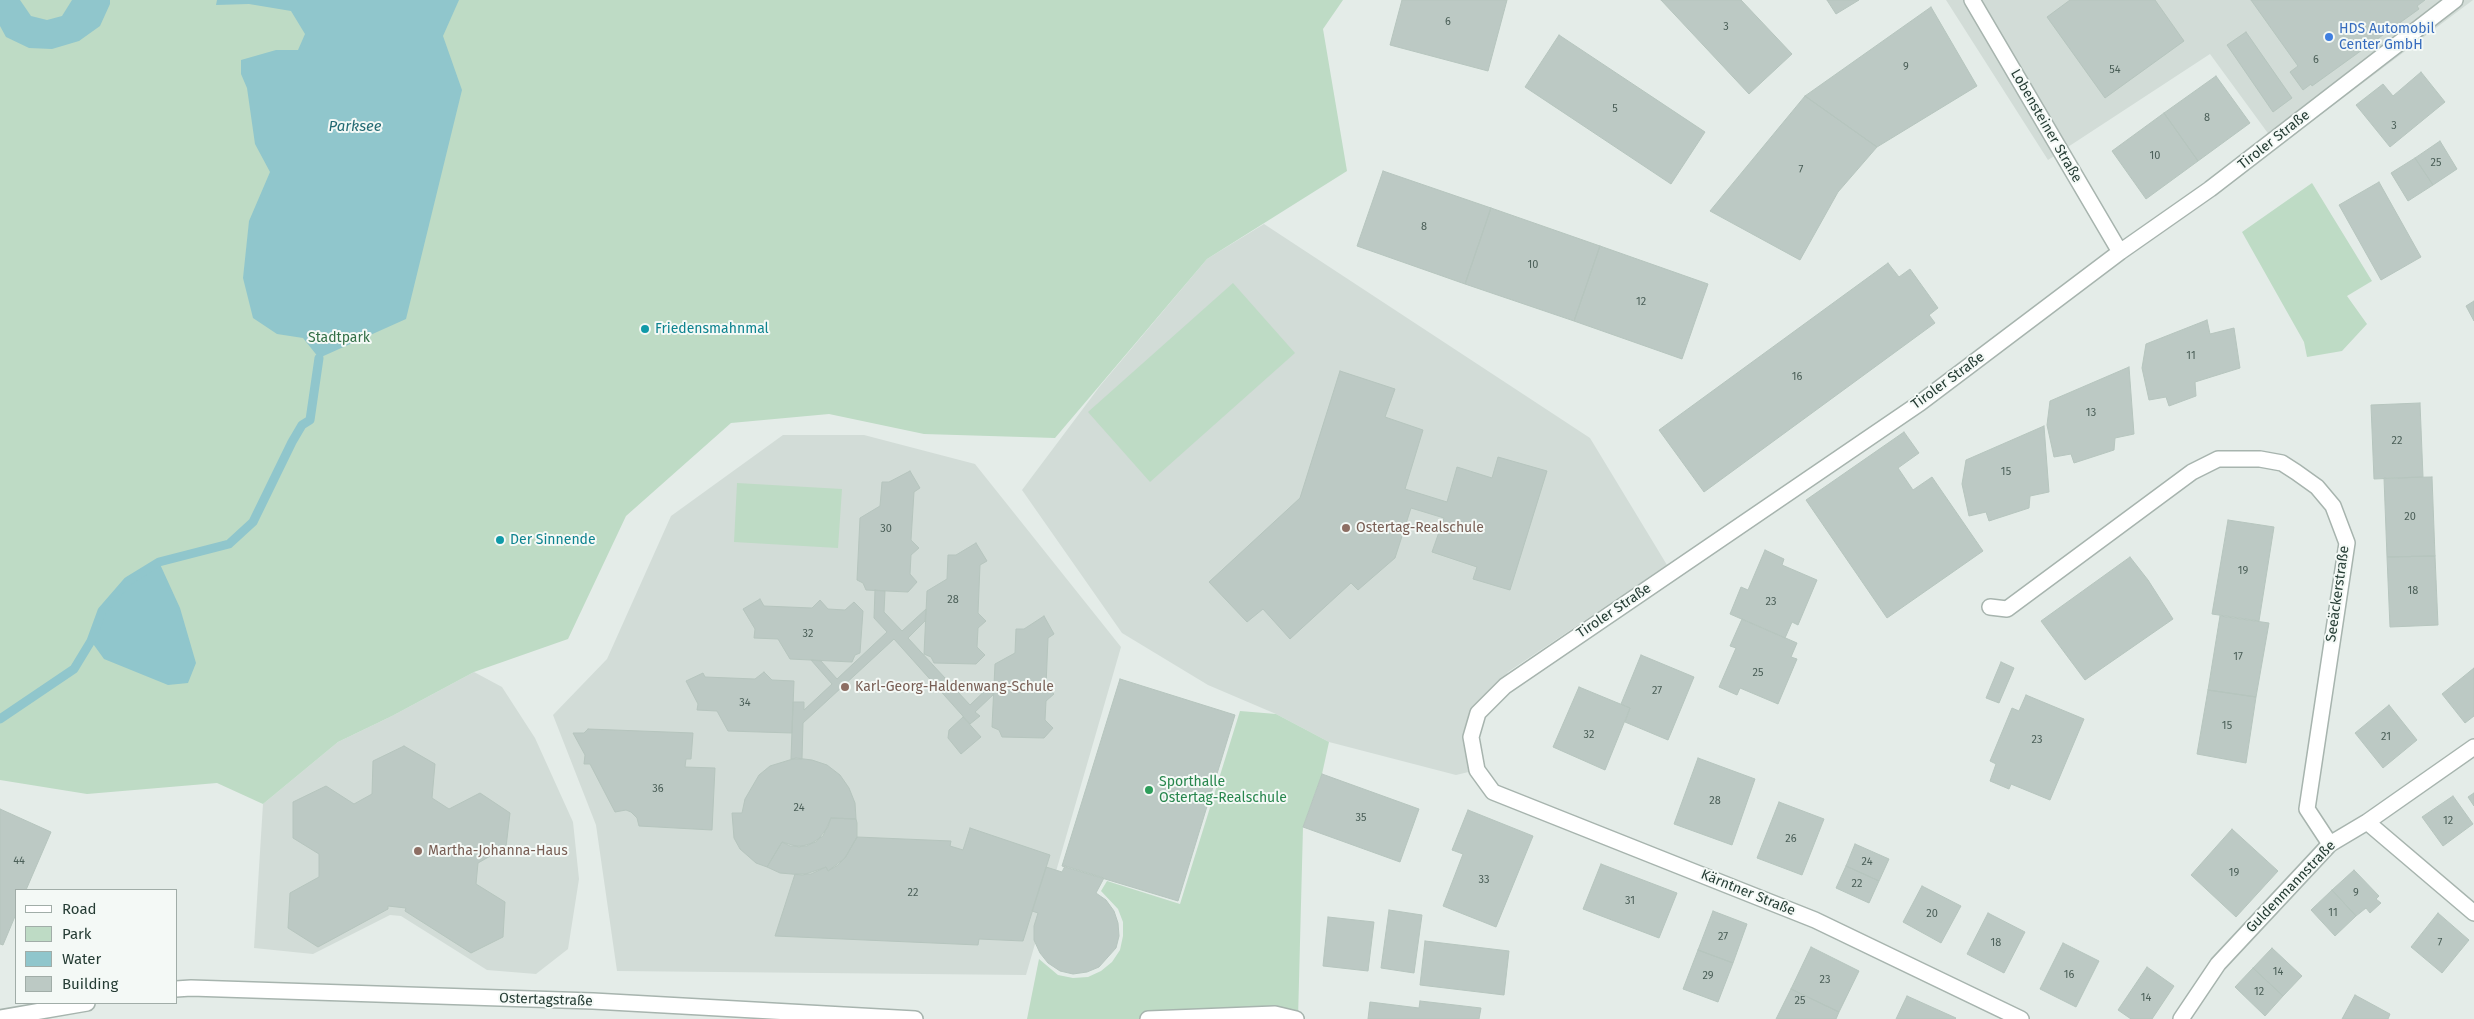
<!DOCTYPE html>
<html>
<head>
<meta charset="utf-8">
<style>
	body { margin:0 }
	#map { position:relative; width:2474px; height:1019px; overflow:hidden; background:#e4ece8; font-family:"Fira Sans",sans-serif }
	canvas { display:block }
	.legend { position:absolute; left:15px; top:889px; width:162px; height:115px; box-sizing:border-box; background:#f4f9f6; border:1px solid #a1ada8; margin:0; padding:6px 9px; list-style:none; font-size:15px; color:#253c34 }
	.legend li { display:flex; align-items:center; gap:10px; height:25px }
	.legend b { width:25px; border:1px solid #a1ada8 }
</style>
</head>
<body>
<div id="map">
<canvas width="2474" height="1019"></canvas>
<ul class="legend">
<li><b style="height:6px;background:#fff"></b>Road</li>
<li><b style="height:14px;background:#bedbc5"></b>Park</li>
<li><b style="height:14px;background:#90c6cc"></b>Water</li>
<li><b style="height:14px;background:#bcc9c4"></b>Building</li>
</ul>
</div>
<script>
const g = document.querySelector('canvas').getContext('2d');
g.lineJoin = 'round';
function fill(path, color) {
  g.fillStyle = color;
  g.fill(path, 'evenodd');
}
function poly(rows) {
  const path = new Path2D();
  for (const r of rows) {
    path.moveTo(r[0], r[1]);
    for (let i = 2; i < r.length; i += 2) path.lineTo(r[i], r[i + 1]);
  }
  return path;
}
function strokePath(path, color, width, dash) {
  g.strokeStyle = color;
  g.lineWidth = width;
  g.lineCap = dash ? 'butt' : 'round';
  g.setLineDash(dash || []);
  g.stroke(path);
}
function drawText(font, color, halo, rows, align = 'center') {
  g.font = font + ' "Fira Sans",sans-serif';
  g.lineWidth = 4;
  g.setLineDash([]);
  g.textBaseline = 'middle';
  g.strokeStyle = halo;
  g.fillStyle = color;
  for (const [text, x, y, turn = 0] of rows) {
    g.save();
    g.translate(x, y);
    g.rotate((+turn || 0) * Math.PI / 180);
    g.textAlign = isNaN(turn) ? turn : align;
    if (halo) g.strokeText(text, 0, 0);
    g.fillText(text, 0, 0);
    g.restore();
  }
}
fill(poly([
	[1946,0,2473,0,2278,147,2210,54,2048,160],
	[1264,224,1590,438,1667,565,1508,672,1478,713,1477,770,1456,775,1329,742,1276,714,1208,685,1122,633,1022,490,1100,386,1207,259],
	[783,435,864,435,975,464,1121,647,1026,975,617,971,596,825,553,715,607,659,671,516],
	[474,672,502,687,535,738,573,822,579,879,568,949,536,974,487,970,401,916,390,915,313,954,254,948,263,804,338,742,392,716]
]), '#d2dcd7');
fill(poly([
	[0,0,1343,0,1323,29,1347,171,1207,259,1055,438,924,434,829,414,731,423,626,516,568,639,474,672,392,716,338,742,263,804,217,783,87,794,0,780],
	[2312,183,2372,281,2347,296,2367,324,2342,351,2307,357,2304,342,2242,232],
	[1233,283,1295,353,1150,482,1088,412],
	[737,483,842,489,838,548,734,542],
	[1240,711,1276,714,1329,742,1322,774,1303,827,1298,1019,1027,1019,1039,959,1058,975,1073,978,1088,977,1101,971,1112,962,1120,950,1123,936,1123,922,1118,909,1101,891,1107,881,1180,904]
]), '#bedbc5');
fill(poly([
	[0,0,20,0,31,16,47,20,62,16,72,0,110,0,110,4,100,26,79,41,52,49,29,48,6,37,0,26],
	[217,0,459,0,443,36,462,90,406,319,319,358,303,338,277,334,253,318,243,278,249,221,270,172,255,144,247,88,241,74,241,60,276,50,298,50,305,34,291,11,249,4,216,5],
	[159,562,180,608,196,663,188,683,168,685,104,659,91,641,102,611,128,581]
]), '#90c6cc');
strokePath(poly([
	[0,719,74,669,91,641,102,611,128,581,159,562,229,544,253,522,292,442,302,425,310,420,319,358]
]), '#90c6cc', 9);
const building = poly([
	[1402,0,1507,0,1488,71,1390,45,1402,0],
	[1661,0,1741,0,1792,54,1749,94,1661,0],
	[1827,0,1859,0,1836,14,1827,0],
	[2070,0,2155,0,2184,41,2105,98,2047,17,2070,0],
	[2251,0,2425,0,2417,6,2419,9,2312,86,2311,84,2303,90,2290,72,2298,66,2251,0],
	[1931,7,1977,86,1877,147,1805,96,1931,7],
	[2246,32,2292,98,2273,112,2227,45,2246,32],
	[1559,35,1705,132,1671,184,1525,87,1559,35],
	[2421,72,2445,102,2390,147,2356,105,2383,84,2393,96,2421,72],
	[2216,76,2250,123,2198,161,2164,113,2216,76],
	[1805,96,1877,147,1838,192,1800,260,1710,211,1805,96],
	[2164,113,2198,161,2146,199,2112,151,2164,113],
	[2440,141,2457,169,2433,185,2415,158,2440,141],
	[2415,158,2433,185,2408,201,2391,173,2415,158],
	[1383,171,1491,208,1465,284,1357,246,1383,171],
	[2379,182,2421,257,2381,280,2339,205,2379,182],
	[1491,208,1600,246,1574,321,1465,284,1491,208],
	[1600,246,1708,284,1682,359,1574,321,1600,246],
	[1888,263,1899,277,1910,269,1938,308,1929,315,1935,323,1704,492,1659,430,1888,263],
	[2474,301,2474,321,2466,306,2474,301],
	[2207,320,2210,334,2234,328,2240,368,2195,382,2196,396,2169,406,2166,397,2149,400,2142,368,2146,344,2207,320],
	[2129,367,2134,434,2115,438,2114,450,2074,463,2071,454,2054,457,2047,425,2050,401,2129,367],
	[1340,371,1395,389,1385,417,1423,430,1405,489,1447,502,1457,467,1492,478,1498,457,1547,471,1510,590,1473,579,1477,567,1432,552,1444,518,1411,508,1395,558,1358,590,1351,583,1290,639,1263,609,1247,622,1209,582,1300,498,1340,371],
	[2420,403,2423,477,2374,479,2371,405,2420,403],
	[2044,426,2049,492,2030,496,2029,508,1989,521,1986,512,1969,516,1962,484,1966,460,2044,426],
	[1904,432,1919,453,1898,468,1913,490,1932,477,1983,551,1887,618,1806,500,1904,432],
	[910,471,920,488,914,492,911,540,919,548,911,555,910,574,917,582,908,592,866,590,863,583,857,580,860,518,880,506,882,482,889,482,910,471],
	[2432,477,2435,556,2387,557,2384,478,2432,477],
	[2228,520,2274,527,2259,621,2212,614,2228,520],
	[976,543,987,561,980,565,978,613,986,621,978,628,977,647,985,655,976,664,934,663,931,657,924,654,927,591,947,579,948,555,956,555,976,543],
	[1765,550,1784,559,1782,565,1817,580,1798,625,1792,622,1785,638,1730,614,1741,587,1748,590,1765,550],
	[2435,556,2438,625,2390,627,2387,557,2435,556],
	[2130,557,2148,580,2173,619,2085,680,2041,621,2130,557],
	[875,590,885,591,884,612,902,631,926,609,925,621,908,638,970,705,994,682,993,695,975,712,980,716,970,724,894,639,803,723,802,759,791,759,793,702,804,702,804,710,832,684,811,660,821,661,837,679,887,632,874,618,875,590],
	[760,599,764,606,812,608,820,600,828,609,845,610,854,602,863,611,860,653,855,655,852,662,790,659,778,639,754,638,755,629,743,609,760,599],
	[1044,616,1054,634,1048,638,1046,686,1054,694,1046,701,1045,720,1053,728,1044,738,1002,737,999,730,992,727,995,664,1015,653,1016,629,1024,629,1044,616],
	[2220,616,2269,623,2256,697,2208,690,2220,616],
	[1742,619,1797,643,1791,657,1797,659,1778,704,1740,688,1737,695,1719,687,1736,648,1730,646,1742,619],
	[1641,655,1694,677,1668,740,1625,722,1630,708,1621,704,1641,655],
	[2001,662,2014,668,1999,703,1986,698,2001,662],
	[2474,668,2474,716,2465,723,2442,694,2474,668],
	[764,672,772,680,794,681,792,733,728,731,717,711,697,710,698,704,686,681,703,673,705,677,755,679,764,672],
	[1120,679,1235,715,1178,901,1062,866,1120,679],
	[1579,687,1630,708,1605,770,1553,747,1579,687],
	[2208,690,2256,697,2246,763,2197,754,2208,690],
	[2026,695,2084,719,2050,800,2011,784,2009,789,1990,781,1996,764,1990,761,2012,708,2019,711,2026,695],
	[2389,705,2417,740,2383,768,2355,733,2389,705],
	[963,717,981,737,961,754,948,738,949,730,963,717],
	[588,729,693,733,691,759,686,759,685,767,715,768,712,830,639,826,637,818,631,812,626,810,615,812,590,764,584,764,585,755,573,733,584,733,588,729],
	[404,746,435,764,432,798,449,809,480,793,510,813,506,847,478,863,476,884,505,902,503,937,471,953,405,911,406,908,388,906,388,909,318,947,288,928,290,893,319,877,319,854,293,838,293,802,326,786,354,804,372,794,373,761,404,746],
	[796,758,812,760,827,765,840,775,849,788,855,803,856,819,831,818,823,836,807,846,790,846,782,842,767,867,756,863,740,849,734,838,732,813,742,813,745,799,759,775,770,766,796,758],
	[1698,758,1755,779,1732,845,1674,824,1698,758],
	[1322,774,1419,809,1400,862,1303,827,1322,774],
	[2474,793,2474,806,2468,797,2474,793],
	[2453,796,2473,824,2443,846,2422,817,2453,796],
	[1779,802,1824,819,1802,875,1757,858,1779,802],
	[0,809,51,832,26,890,16,890,16,914,3,945,0,944,0,809],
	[1468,810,1533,836,1496,927,1443,906,1463,854,1452,850,1468,810],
	[831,818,856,819,857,823,857,837,845,858,838,865,828,871,826,867,803,875,780,873,767,867,782,842,799,847,816,842,828,827,831,818],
	[970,828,1050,855,1023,941,979,939,978,945,775,936,795,874,811,874,826,867,828,871,845,858,857,837,951,841,950,846,963,850,970,828],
	[2232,829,2278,871,2236,917,2191,875,2232,829],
	[1855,844,1889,859,1879,881,1846,866,1855,844],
	[1601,864,1677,893,1659,938,1583,909,1601,864],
	[1065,866,1104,878,1096,893,1106,900,1114,911,1118,923,1119,936,1116,948,1099,967,1087,972,1073,974,1060,971,1048,963,1040,953,1034,940,1034,926,1038,913,1032,911,1046,867,1062,872,1065,866],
	[1846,866,1879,881,1869,903,1836,888,1846,866],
	[2354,870,2379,896,2376,899,2381,903,2370,913,2366,908,2356,916,2332,890,2354,870],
	[1922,886,1961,906,1941,943,1903,922,1922,886],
	[2332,890,2356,916,2335,936,2311,910,2332,890],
	[1389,910,1422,915,1414,973,1381,968,1389,910],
	[1713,911,1747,924,1733,963,1698,950,1713,911],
	[1988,913,2025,932,2004,973,1967,954,1988,913],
	[2438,913,2469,940,2442,973,2411,947,2438,913],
	[1328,917,1374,922,1368,971,1323,966,1328,917],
	[1425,941,1509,951,1504,995,1420,985,1425,941],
	[2063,943,2099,961,2076,1007,2040,989,2063,943],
	[1811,947,1859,971,1839,1012,1791,989,1811,947],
	[2272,948,2302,976,2283,996,2253,968,2272,948],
	[1698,950,1733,963,1718,1002,1683,989,1698,950],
	[2147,967,2174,986,2152,1019,2131,1019,2118,1010,2147,967],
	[2253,968,2283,996,2265,1016,2235,987,2253,968],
	[1791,989,1839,1012,1836,1019,1776,1019,1791,989],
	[2355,995,2390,1014,2388,1019,2342,1019,2355,995],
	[1907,996,1956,1018,1955,1019,1896,1019,1907,996],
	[1420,1001,1481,1008,1479,1019,1368,1019,1370,1002,1419,1008,1420,1001]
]);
fill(building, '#bcc9c4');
strokePath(building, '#b6c5be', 1);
const street = poly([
	[1972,0,2120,252],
	[1990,607,2007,609,2192,472,2218,459,2260,459,2282,463,2296,472,2317,487,2333,506,2347,543,2307,809,2330,844],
	[2367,822,2474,913],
	[176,989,191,988,593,1001,915,1019],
	[0,1018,87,1003],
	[1148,1019,1275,1014,1296,1019],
	[2021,1019,1815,920,1493,792,1477,770,1471,737,1478,713,1505,686,1920,403,2120,252,2210,189,2455,0],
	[2181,1019,2218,964,2330,844,2367,822,2474,747]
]);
strokePath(street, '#a7b4ae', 18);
strokePath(street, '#fff', 15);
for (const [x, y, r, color] of [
	[2329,37,5,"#3f7fe0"],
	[645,329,5,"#0f9aa8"],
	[1346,528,5,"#8d6e63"],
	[500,540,5,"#0f9aa8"],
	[845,687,5,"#8d6e63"],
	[1149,790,5,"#2e9e5b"],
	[418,851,5,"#8d6e63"]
]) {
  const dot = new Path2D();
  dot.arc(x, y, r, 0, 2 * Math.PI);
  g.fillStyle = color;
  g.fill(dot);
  strokePath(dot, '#f4f9f6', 2);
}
drawText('11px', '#4b5f58', null, [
	["6",1448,22],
	["3",1726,27],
	["6",2316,60],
	["9",1906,67],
	["54",2115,70],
	["5",1615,109],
	["8",2207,118],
	["3",2394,126],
	["10",2155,156],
	["25",2436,163],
	["7",1801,170],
	["8",1424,227],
	["10",1533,265],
	["12",1641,302],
	["11",2191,356],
	["16",1797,377],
	["13",2091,413],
	["22",2397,441],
	["15",2006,472],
	["20",2410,517],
	["30",886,529],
	["19",2243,571],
	["18",2413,591],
	["28",953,600],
	["23",1771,602],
	["32",808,634],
	["17",2238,657],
	["25",1758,673],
	["27",1657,691],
	["34",745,703],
	["15",2227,726],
	["32",1589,735],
	["21",2386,737],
	["23",2037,740],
	["36",658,789],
	["28",1715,801],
	["24",799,808],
	["35",1361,818],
	["12",2448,821],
	["26",1791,839],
	["44",19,861],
	["24",1867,862],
	["19",2234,873],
	["33",1484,880],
	["22",1857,884],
	["22",913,893],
	["9",2356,893],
	["31",1630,901],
	["11",2333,913],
	["20",1932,914],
	["27",1723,937],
	["18",1996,943],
	["7",2440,943],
	["14",2278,972],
	["16",2069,975],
	["29",1708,976],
	["23",1825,980],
	["12",2259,992],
	["14",2146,998],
	["25",1800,1001]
]);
drawText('14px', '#366cbe', '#f4f9f6', [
	["HDS Automobil",2339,29],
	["Center GmbH",2339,45]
], 'left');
drawText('14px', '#253c34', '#f4f9f6', [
	["Lobensteiner Straße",2046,126,60],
	["Tiroler Straße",2274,140,-38],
	["Tiroler Straße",1948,381,-36],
	["Seeäckerstraße",2338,594,-82],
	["Tiroler Straße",1614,611,-34],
	["Guldenmannstraße",2291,887,-46],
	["Kärntner Straße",1748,893,22],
	["Ostertagstraße",546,1000,2]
]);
drawText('14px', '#0d838f', '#f4f9f6', [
	["Friedensmahnmal",655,329],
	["Der Sinnende",510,540]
], 'left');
drawText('14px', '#326f46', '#f4f9f6', [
	["Stadtpark",339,338]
]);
drawText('14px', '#785e54', '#f4f9f6', [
	["Ostertag-Realschule",1356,528],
	["Karl-Georg-Haldenwang-Schule",855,687],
	["Martha-Johanna-Haus",428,851]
], 'left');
drawText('14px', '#27864d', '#f4f9f6', [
	["Sporthalle",1159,782],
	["Ostertag-Realschule",1159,798]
], 'left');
drawText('italic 15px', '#236a73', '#f4f9f6', [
	["Parksee",355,127]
]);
</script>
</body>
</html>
